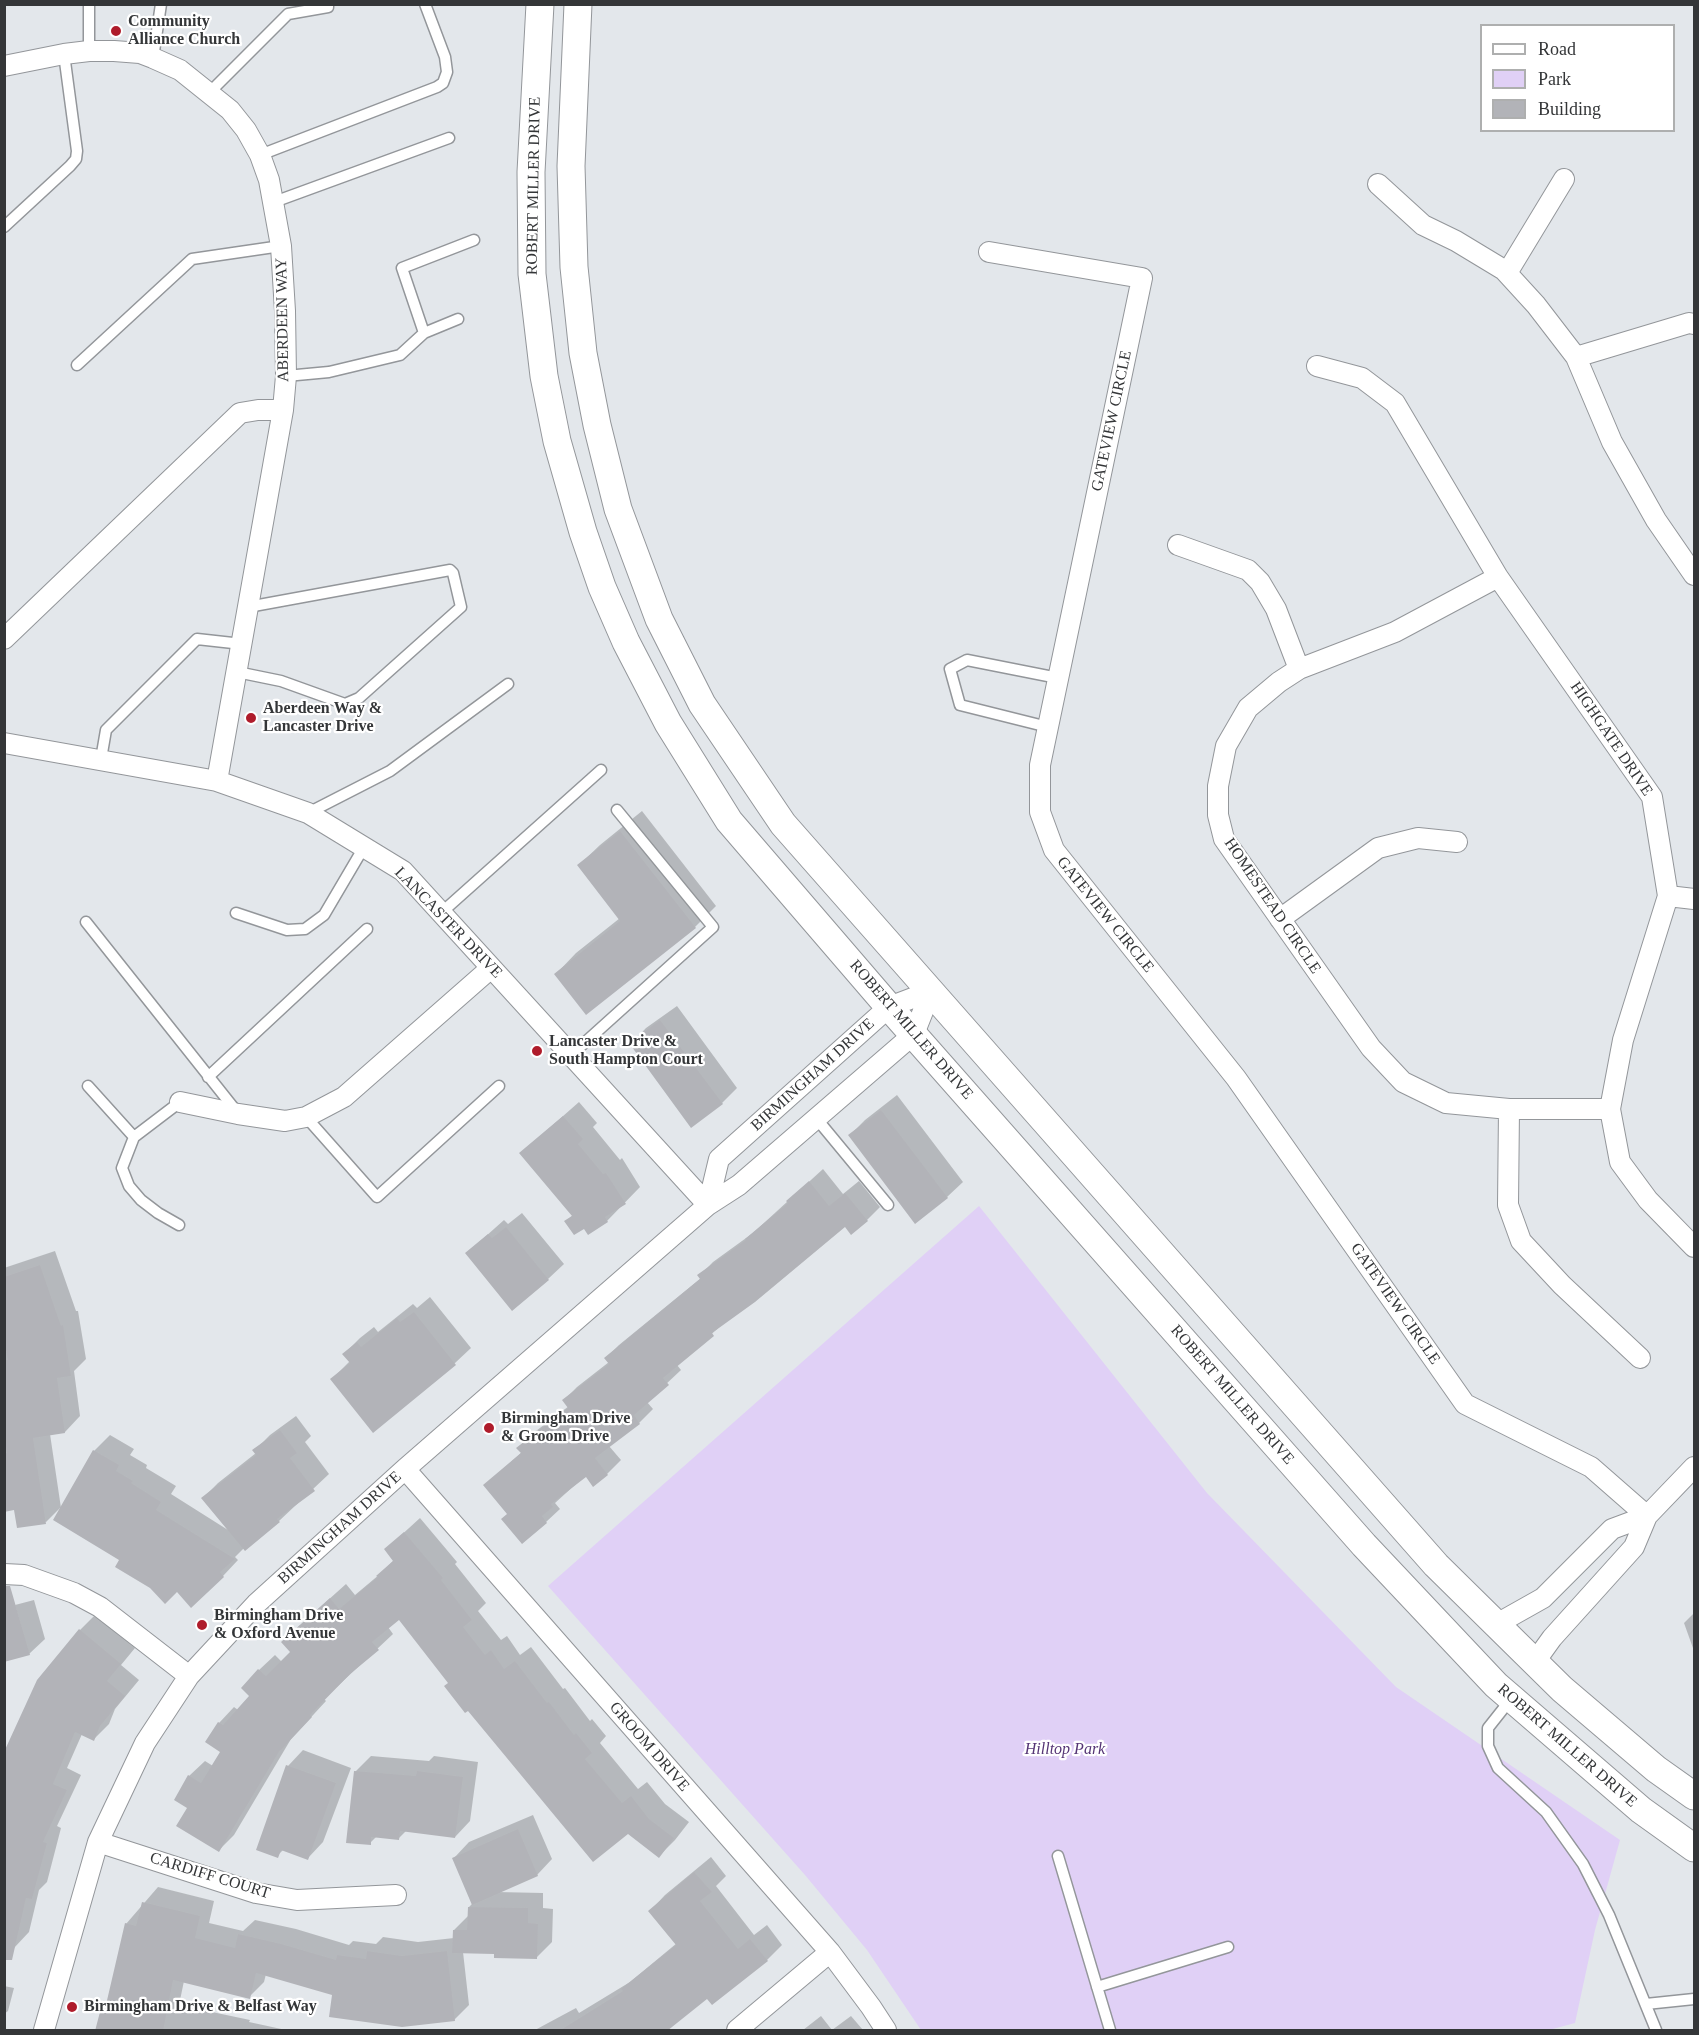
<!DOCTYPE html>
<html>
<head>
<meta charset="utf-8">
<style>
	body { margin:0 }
	#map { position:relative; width:1699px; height:2035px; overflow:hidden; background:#e3e7eb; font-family:"Times New Roman",serif }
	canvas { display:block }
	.frame { position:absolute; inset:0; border:6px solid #343638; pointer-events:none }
	.legend { position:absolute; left:1480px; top:24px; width:195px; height:108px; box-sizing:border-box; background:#fff; border:2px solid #aeafaf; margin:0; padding:8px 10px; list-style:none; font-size:18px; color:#343638 }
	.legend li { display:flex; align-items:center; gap:12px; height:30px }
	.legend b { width:30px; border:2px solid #aeafaf }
</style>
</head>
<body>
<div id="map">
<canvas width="1699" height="2035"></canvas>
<div class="frame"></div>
<ul class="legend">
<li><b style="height:8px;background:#fff"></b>Road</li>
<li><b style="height:16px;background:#e0d0f6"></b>Park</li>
<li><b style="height:16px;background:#b2b3b8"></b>Building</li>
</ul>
</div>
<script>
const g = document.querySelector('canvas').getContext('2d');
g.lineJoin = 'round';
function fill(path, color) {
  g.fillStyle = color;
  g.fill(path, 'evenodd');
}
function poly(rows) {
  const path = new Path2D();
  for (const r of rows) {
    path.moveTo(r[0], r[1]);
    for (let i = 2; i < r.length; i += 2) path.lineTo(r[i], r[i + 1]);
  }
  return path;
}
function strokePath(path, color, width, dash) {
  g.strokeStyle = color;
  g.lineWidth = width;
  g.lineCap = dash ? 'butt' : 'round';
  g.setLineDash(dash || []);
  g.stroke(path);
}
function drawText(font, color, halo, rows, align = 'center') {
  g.font = font + ' "Times New Roman",serif';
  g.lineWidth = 4.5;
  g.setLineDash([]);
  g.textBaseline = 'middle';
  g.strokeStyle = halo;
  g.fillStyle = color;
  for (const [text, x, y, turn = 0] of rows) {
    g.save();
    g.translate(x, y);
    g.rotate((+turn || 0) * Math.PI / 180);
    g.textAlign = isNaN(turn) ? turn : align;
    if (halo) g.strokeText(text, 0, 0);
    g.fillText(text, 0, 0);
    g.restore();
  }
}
fill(poly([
	[979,1206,1207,1493,1396,1687,1620,1840,1595,1930,1575,2023,1549,2030,921,2030,867,1950,805,1875,548,1586]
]), '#e0d0f6');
fill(poly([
	[642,811,716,906,695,927,586,1013,556,974,576,953,620,918,579,865,600,845],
	[677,1006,737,1088,722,1103,631,1044,646,1028],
	[897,1095,963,1182,947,1197,850,1135,865,1120],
	[579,1102,597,1123,593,1127,620,1160,622,1158,640,1187,607,1221,589,1233,584,1227,566,1221,573,1215,521,1153],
	[823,1169,843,1194,859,1181,880,1207,867,1220,845,1225,726,1321,677,1365,681,1370,647,1402,653,1409,639,1423,609,1446,621,1460,607,1474,593,1484,586,1475,555,1503,560,1509,546,1522,509,1514,485,1485,522,1452,518,1448,532,1434,569,1406,564,1400,577,1387,609,1362,606,1358,619,1345,701,1278,699,1276,713,1262,753,1233],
	[522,1213,564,1264,548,1279,467,1253,504,1220,508,1224],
	[55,1251,76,1311,78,1311,86,1359,74,1371,80,1416,65,1432,50,1434,61,1508,94,1451,110,1435,134,1449,130,1455,147,1465,146,1468,176,1486,171,1494,228,1530,203,1498,218,1483,256,1453,254,1451,270,1435,296,1416,311,1436,305,1442,329,1474,279,1521,244,1548,235,1557,238,1560,223,1576,177,1590,121,1560,60,1508,46,1522,16,1509,4,1510,4,1441,7,1441,4,1425,4,1353,8,1350,4,1332,4,1268],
	[430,1297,471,1348,455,1363,374,1431,332,1379,350,1361,344,1354,360,1338,374,1327,378,1332,413,1304,417,1308],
	[420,1518,457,1562,455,1564,486,1603,478,1611,501,1640,507,1636,520,1655,531,1647,563,1689,565,1688,590,1721,592,1719,606,1736,600,1743,638,1789,647,1782,665,1804,689,1822,675,1840,659,1856,449,1682,399,1618,388,1627,393,1634,324,1699,326,1701,291,1739,234,1835,219,1850,189,1807,189,1776,205,1761,213,1766,222,1751,219,1723,234,1707,238,1710,251,1696,259,1670,275,1655,282,1662,292,1652,298,1627,346,1584,355,1595,380,1574,394,1560,386,1549],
	[34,1600,45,1639,29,1654,15,1605],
	[1694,1613,1694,1651,1684,1623],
	[95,1615,135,1648,121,1665,139,1680,115,1709,109,1724,94,1739,82,1734,67,1768,81,1775,57,1826,61,1828,47,1882,39,1890,29,1932,14,1948,9,1946,4,1966,4,1755,38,1681,80,1630],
	[303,1750,351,1768,323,1842,308,1858,284,1849,277,1856,288,1766],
	[371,1756,429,1761,434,1756,478,1762,470,1821,455,1837,407,1830,399,1838,377,1836,370,1843,355,1772],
	[533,1815,552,1859,537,1875,497,1892,543,1893,543,1908,553,1909,552,1942,537,1957,495,1952,463,1952,469,2005,454,2020,333,1994,266,1974,264,1982,249,1997,184,1981,179,2005,250,2020,249,2022,286,2030,97,2030,102,2009,108,2003,126,1924,158,1887,214,1901,209,1923,243,1931,255,1920,296,1929,349,1945,353,1941,376,1944,383,1937,418,1942,454,1938,454,1930,469,1915,469,1907,473,1903,454,1858,469,1842],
	[711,1857,726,1876,716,1886,754,1935,767,1925,782,1945,767,1960,707,1997,644,2030,535,2030,576,2008,579,2013,630,1982,677,1943,650,1911,665,1895],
	[4,1986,14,1988,8,2011,4,2014],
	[821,2016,832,2030,851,2016,863,2030,803,2030]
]), '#0003');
fill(poly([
	[620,831,696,928,586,1015,554,974,620,921,577,865],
	[660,1020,723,1104,691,1128,629,1043],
	[881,1110,948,1198,915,1224,848,1135],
	[563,1116,583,1139,578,1144,603,1174,606,1173,626,1204,605,1217,608,1222,588,1235,584,1229,574,1235,564,1221,572,1216,519,1153],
	[809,1181,829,1206,845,1193,868,1221,851,1235,845,1227,755,1302,712,1333,714,1336,663,1378,669,1385,634,1415,640,1424,595,1458,608,1475,593,1487,586,1477,551,1504,553,1507,542,1516,547,1523,522,1544,501,1519,507,1514,483,1485,521,1453,516,1448,568,1408,562,1400,609,1364,604,1358,700,1279,697,1275,746,1240,745,1239,788,1203,786,1201],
	[506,1227,549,1280,512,1311,465,1253,488,1234,492,1238],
	[40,1265,61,1326,63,1325,71,1376,57,1378,65,1433,33,1438,46,1524,17,1528,14,1510,4,1512,4,1454,7,1453,4,1435,4,1360,8,1360,4,1341,4,1277],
	[414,1312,456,1365,373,1433,330,1379,350,1363,342,1354,357,1342,361,1347,397,1318,400,1322],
	[280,1430,297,1453,290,1458,315,1491,277,1519,280,1522,245,1551,201,1498,256,1455,252,1450],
	[93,1450,119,1465,116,1471,133,1481,131,1483,161,1502,156,1510,235,1559,220,1572,224,1577,191,1608,177,1592,165,1604,150,1588,115,1567,119,1560,53,1520],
	[404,1532,443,1578,441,1580,472,1620,463,1627,485,1655,491,1650,504,1669,515,1661,547,1703,549,1702,574,1735,576,1733,592,1753,585,1759,622,1803,631,1796,649,1819,674,1838,659,1858,628,1834,593,1862,468,1711,465,1713,444,1686,448,1683,399,1620,372,1642,379,1650,350,1674,310,1715,312,1717,281,1750,280,1750,219,1852,176,1826,187,1808,174,1800,188,1775,201,1783,220,1752,205,1742,218,1722,223,1725,249,1696,241,1688,258,1669,266,1676,290,1652,281,1642,330,1598,339,1609,378,1577,376,1576,393,1561,384,1549],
	[4,1586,10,1586,30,1655,4,1662],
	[79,1629,121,1664,107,1681,125,1696,100,1726,94,1741,75,1732,53,1784,67,1790,43,1842,47,1843,32,1899,26,1898,12,1960,4,1960,4,1752,37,1680],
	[286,1765,336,1783,308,1860,281,1850,278,1858,256,1850],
	[354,1771,416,1776,417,1771,463,1777,455,1838,400,1831,399,1840,371,1837,371,1845,346,1843],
	[518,1829,538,1876,472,1905,452,1858],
	[694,1872,712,1892,700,1901,738,1949,750,1939,768,1961,712,2005,707,1999,667,2031,559,2031,623,1991,621,1989,676,1945,648,1911],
	[142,1902,200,1916,195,1938,235,1948,238,1934,281,1944,336,1960,337,1955,366,1959,367,1951,402,1956,447,1951,455,2021,402,2027,329,2017,332,1995,256,1973,250,1999,173,1980,163,2031,95,2031,101,2008,105,2009,125,1923,136,1926],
	[468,1907,528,1908,528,1923,538,1924,537,1959,494,1958,494,1954,452,1953,453,1930,467,1930]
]), '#b2b3b8');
const lane = poly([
	[89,51,89,4],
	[153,58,161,4],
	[209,93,288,14,328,7,328,4],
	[260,155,437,87,443,83,447,72,445,57,425,4],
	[274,202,449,138],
	[4,227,70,166,76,159,77,151,64,54],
	[424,333,458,319],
	[77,365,192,259,281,246],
	[286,376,329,372,400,355,424,333,402,268,474,240],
	[237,672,281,681,345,704,359,698,461,607,453,573,450,570,248,607],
	[1048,727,960,705,950,669,967,660,1058,678],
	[101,759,106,730,197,639,242,644],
	[308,813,390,771,508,684],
	[236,913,287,930,305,929,324,915,364,847],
	[441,913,601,770],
	[86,922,237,1112],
	[571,1055,713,927,617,810],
	[208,1077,367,929],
	[88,1086,134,1137],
	[306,1117,377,1197,499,1086],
	[816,1118,888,1205],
	[179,1225,158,1213,141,1200,129,1186,122,1168,134,1137,180,1102],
	[1511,1699,1488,1728,1488,1746,1498,1768,1546,1812,1583,1864,1609,1915,1656,2030],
	[1058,1856,1110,2030],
	[1097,1987,1228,1947],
	[1646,2004,1694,1999]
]);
const street = poly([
	[4,66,64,54,89,51,114,51,140,53,153,58,180,70,230,110,246,130,260,155,269,180,281,246,285,311,286,376,283,410,217,781],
	[1378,184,1423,225,1456,241,1504,270,1536,305,1576,357,1612,442,1656,520,1694,575],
	[989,252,1142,278,1040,765,1040,812,1054,850,1236,1078,1465,1404,1591,1467,1647,1516],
	[1507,273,1564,179],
	[1576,357,1689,323,1694,324],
	[1317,366,1362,378,1395,403,1498,577,1652,797,1668,896,1623,1040,1610,1109,1620,1162,1648,1200,1694,1247],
	[1178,545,1248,570,1260,582,1276,609,1299,669],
	[1498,577,1395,632,1299,669,1279,682,1248,708,1226,746,1218,786,1218,815,1224,839,1371,1048,1403,1082,1446,1103,1509,1109,1610,1109],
	[4,639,240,413,258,410,283,410],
	[4,743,217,781,308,813,403,871,708,1205],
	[1668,896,1694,899],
	[1280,919,1378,848,1418,838,1457,842],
	[180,1102,238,1114,285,1121,306,1117,344,1097,491,968],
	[1509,1109,1508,1205,1521,1241,1562,1285,1640,1358],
	[708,1205,719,1159,889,1007,931,991],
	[405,1469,830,1952,871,2007,886,2030],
	[4,1574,24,1575,74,1593,100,1607,189,1676],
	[1495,1625,1543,1598,1612,1529,1647,1516],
	[1534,1663,1552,1638,1634,1547,1647,1516,1694,1467],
	[98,1842,256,1893,297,1900,396,1895],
	[44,2030,98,1842,145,1743,189,1676,256,1604,405,1469,708,1205,739,1185,914,1034,931,991],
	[737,2030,830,1952]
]);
const secondary = poly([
	[540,4,531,172,532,274,544,376,557,441,583,532,602,587,626,642,668,723,729,821,889,1007,1364,1545,1496,1685,1641,1810,1694,1848],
	[578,4,571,166,574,267,583,353,597,425,618,509,659,619,702,704,783,824,1436,1565,1562,1689,1656,1769,1694,1796]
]);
strokePath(lane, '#93969a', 13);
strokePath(street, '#93969a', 22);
strokePath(secondary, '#93969a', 29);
strokePath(lane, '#fff', 10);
strokePath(street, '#fff', 20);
strokePath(secondary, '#fff', 27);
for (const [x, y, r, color] of [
	[116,31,6,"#af1c2b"],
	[251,718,6,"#af1c2b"],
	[537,1051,6,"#af1c2b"],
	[489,1428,6,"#af1c2b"],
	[202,1625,6,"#af1c2b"],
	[72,2007,6,"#af1c2b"]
]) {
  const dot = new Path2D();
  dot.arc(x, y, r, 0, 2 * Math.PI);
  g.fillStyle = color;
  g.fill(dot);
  strokePath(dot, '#fff', 2);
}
drawText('bold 16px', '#343638', '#fff', [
	["Community",128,22],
	["Alliance Church",128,40],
	["Aberdeen Way &",263,709],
	["Lancaster Drive",263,727],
	["Lancaster Drive &",549,1042],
	["South Hampton Court",549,1060],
	["Birmingham Drive",501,1419],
	["& Groom Drive",501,1437],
	["Birmingham Drive",214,1616],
	["& Oxford Avenue",214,1634],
	["Birmingham Drive & Belfast Way",84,2007]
], 'left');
drawText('16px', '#343638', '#fff', [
	["ROBERT MILLER DRIVE",534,186,-89],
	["ABERDEEN WAY",283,320,-91],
	["GATEVIEW CIRCLE",1112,421,-78],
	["HIGHGATE DRIVE",1611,739,56],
	["HOMESTEAD CIRCLE",1272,906,56],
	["GATEVIEW CIRCLE",1105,915,51],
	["LANCASTER DRIVE",448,923,46],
	["ROBERT MILLER DRIVE",911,1030,49],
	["BIRMINGHAM DRIVE",813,1075,-42],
	["GATEVIEW CIRCLE",1395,1304,55],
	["ROBERT MILLER DRIVE",1232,1395,49],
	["BIRMINGHAM DRIVE",340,1528,-42],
	["ROBERT MILLER DRIVE",1567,1746,41],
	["GROOM DRIVE",649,1747,49],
	["CARDIFF COURT",210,1876,17]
]);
drawText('italic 16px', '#553575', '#fff', [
	["Hilltop Park",1065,1750]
]);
</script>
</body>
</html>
